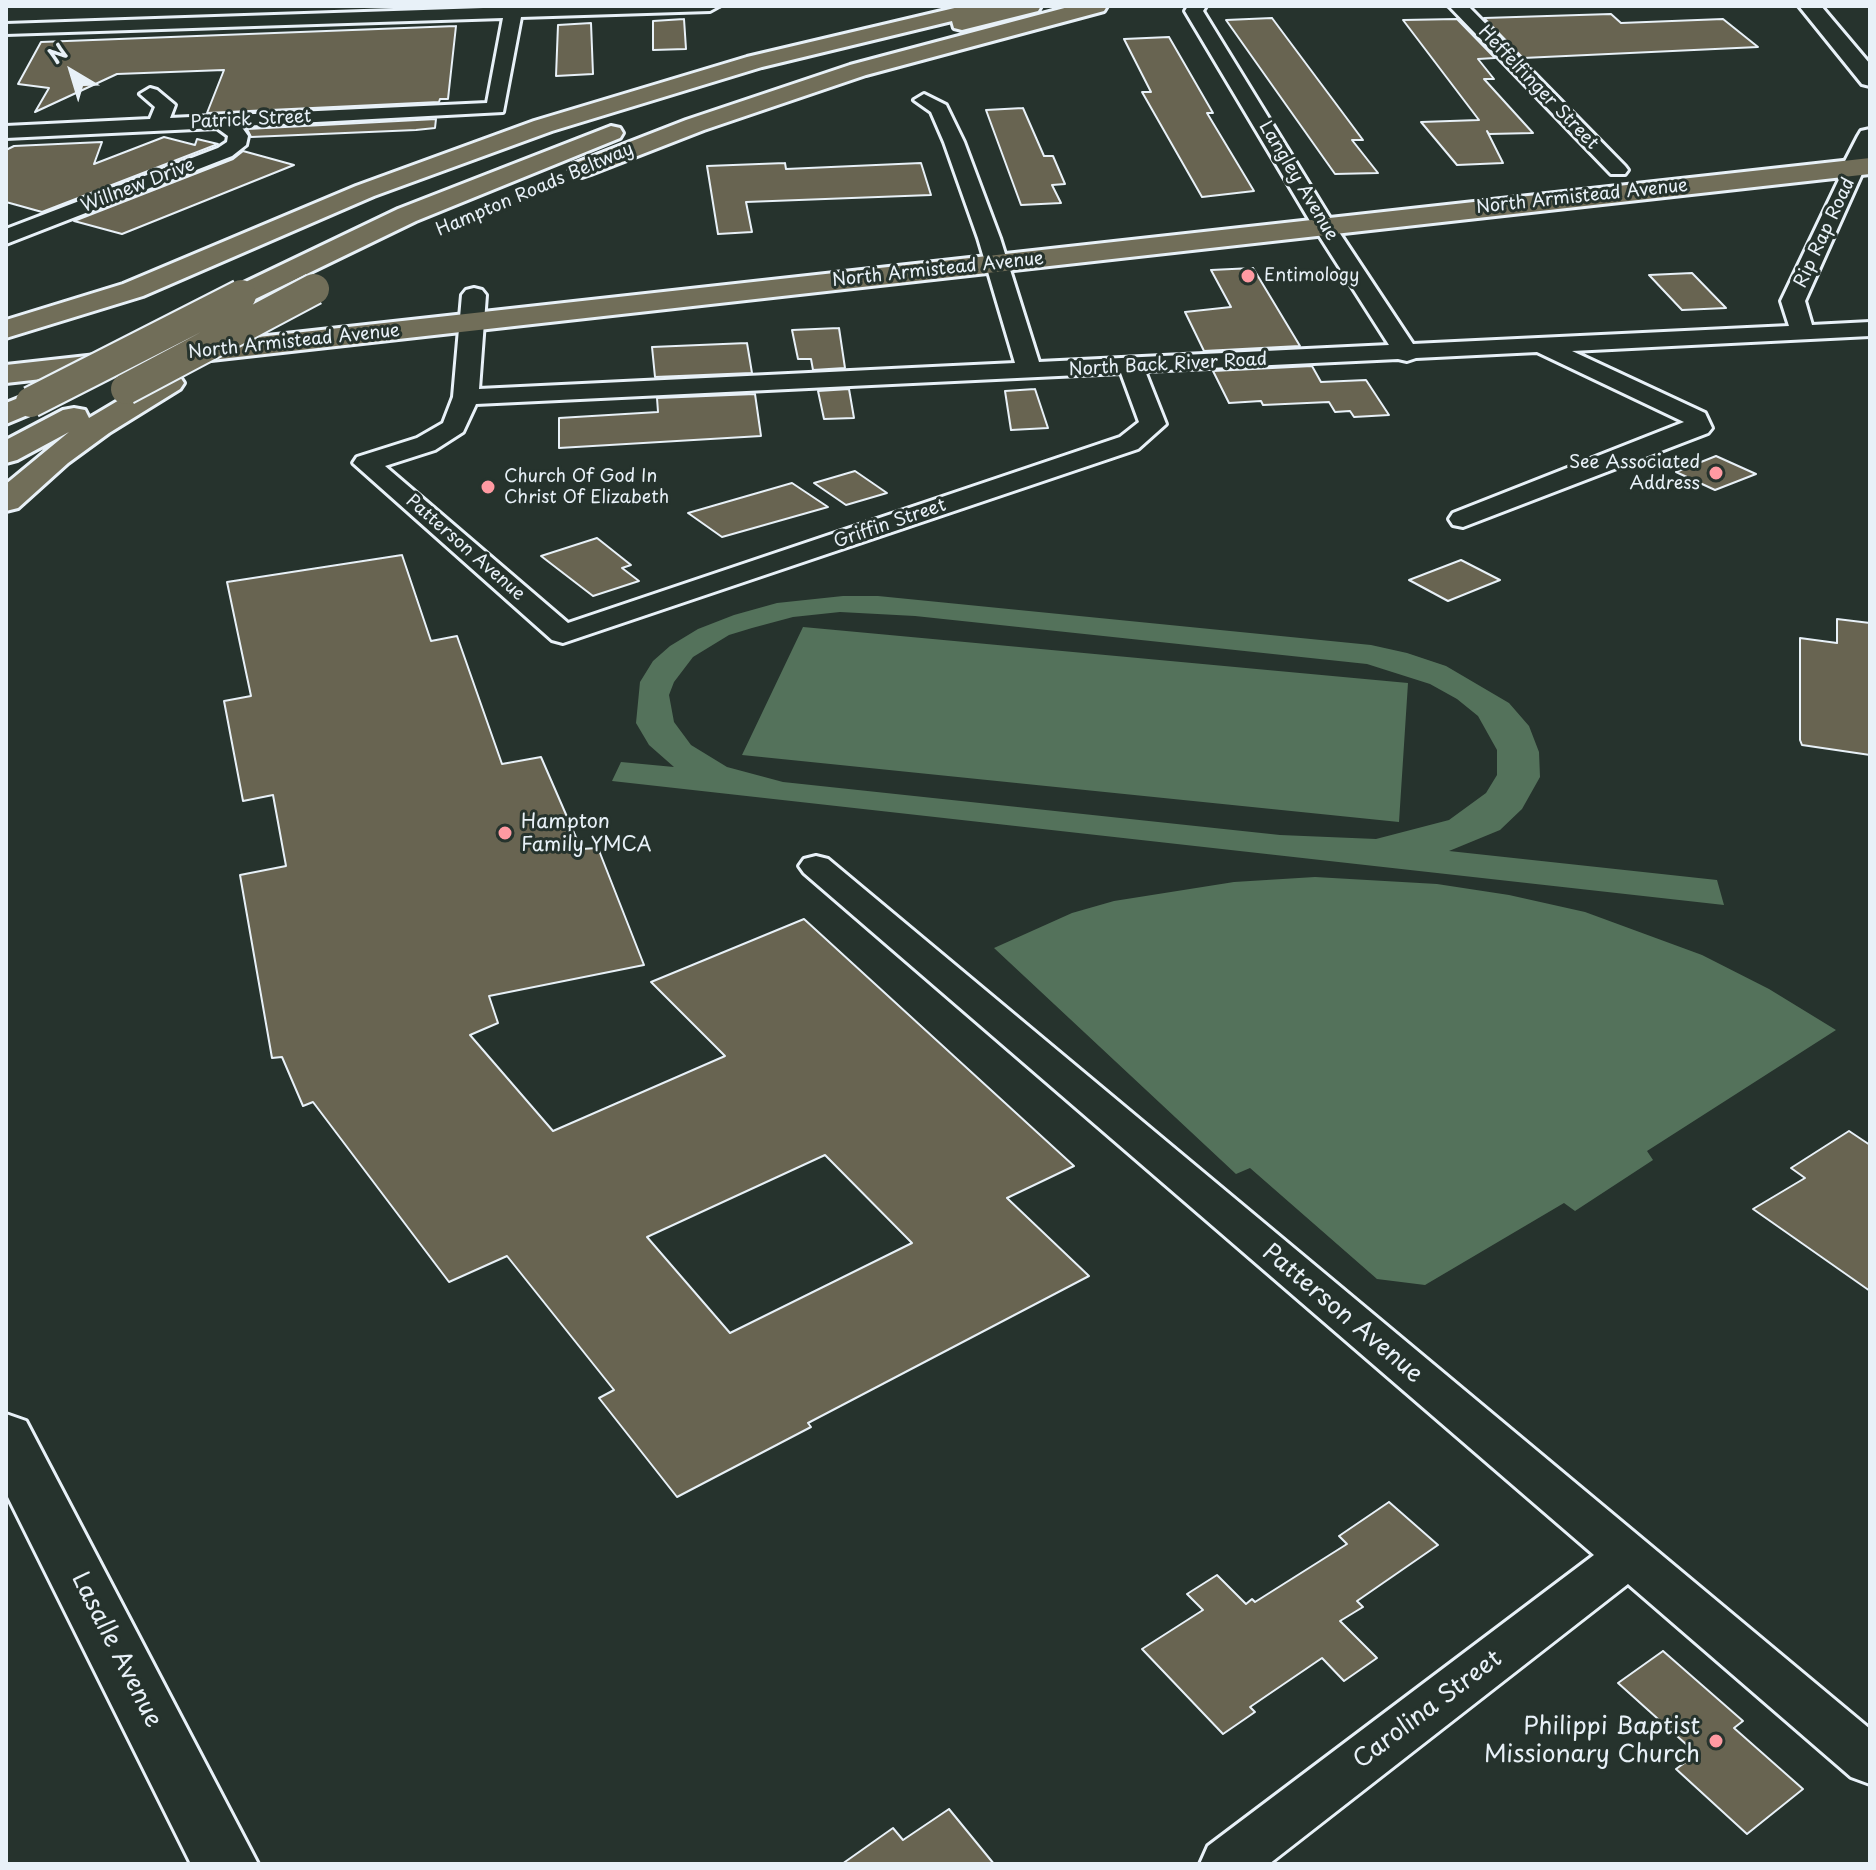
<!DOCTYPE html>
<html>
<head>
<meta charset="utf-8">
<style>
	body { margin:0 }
	#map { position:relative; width:1876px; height:1870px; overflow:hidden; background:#26332d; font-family:"Playpen Sans",sans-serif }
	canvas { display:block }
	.frame { position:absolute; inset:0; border:8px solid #e8f1f8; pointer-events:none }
	.north { position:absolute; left:32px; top:32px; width:80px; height:80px; -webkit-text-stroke:6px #26332d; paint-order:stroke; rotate:322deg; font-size:22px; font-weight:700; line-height:32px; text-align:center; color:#e8f1f8 }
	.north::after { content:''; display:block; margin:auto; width:28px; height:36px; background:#e8f1f8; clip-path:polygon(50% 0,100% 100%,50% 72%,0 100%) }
</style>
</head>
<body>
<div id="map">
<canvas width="1876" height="1870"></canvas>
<div class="frame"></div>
<div class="north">N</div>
</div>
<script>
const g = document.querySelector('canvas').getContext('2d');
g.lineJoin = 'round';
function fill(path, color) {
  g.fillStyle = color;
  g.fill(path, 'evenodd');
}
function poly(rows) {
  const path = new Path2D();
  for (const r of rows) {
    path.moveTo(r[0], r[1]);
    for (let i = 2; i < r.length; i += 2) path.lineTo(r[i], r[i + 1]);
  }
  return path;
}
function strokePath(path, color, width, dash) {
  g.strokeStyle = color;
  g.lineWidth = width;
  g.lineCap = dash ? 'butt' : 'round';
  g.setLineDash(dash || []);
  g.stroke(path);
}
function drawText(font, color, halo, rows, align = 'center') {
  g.font = font + ' "Playpen Sans",sans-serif';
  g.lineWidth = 6;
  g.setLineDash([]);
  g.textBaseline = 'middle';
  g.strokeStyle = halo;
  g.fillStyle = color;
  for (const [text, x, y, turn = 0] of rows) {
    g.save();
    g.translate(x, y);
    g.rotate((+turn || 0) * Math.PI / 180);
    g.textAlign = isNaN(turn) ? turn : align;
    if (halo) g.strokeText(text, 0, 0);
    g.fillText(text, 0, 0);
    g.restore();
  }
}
fill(poly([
	[843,596,878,596,1371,645,1407,653,1446,666,1509,703,1529,726,1539,752,1540,777,1522,809,1500,830,1449,851,1717,880,1724,905,612,781,621,762,674,767,649,745,636,723,640,682,653,661,670,646,698,629,734,615,777,603],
	[840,612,915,616,1367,664,1430,684,1457,699,1478,716,1497,750,1497,775,1486,793,1449,820,1376,839,1280,835,783,782,727,767,691,745,674,722,669,695,674,682,693,657,729,635,752,628,793,617],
	[803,627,1408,683,1399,822,742,755],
	[1315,877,1437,884,1509,895,1585,912,1702,955,1769,989,1836,1030,1647,1151,1653,1160,1575,1211,1564,1203,1425,1285,1377,1279,1250,1168,1236,1174,994,948,1072,913,1114,901,1234,882]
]), '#54725b');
const building = poly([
	[1611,14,1621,23,1723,19,1758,47,1523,58,1484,18,1611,14],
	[1272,18,1363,140,1352,140,1378,173,1335,174,1226,20,1272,18],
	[684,19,686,49,653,50,653,21,684,19],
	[1457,19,1495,58,1478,59,1494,79,1484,79,1533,133,1489,134,1487,131,1503,163,1457,165,1421,122,1479,120,1403,20,1457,19],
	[591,23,593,74,556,76,558,25,591,23],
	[456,26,448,99,440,99,439,102,207,113,224,70,117,74,35,112,49,88,18,84,41,42,456,26],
	[1169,37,1213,113,1207,113,1254,191,1202,197,1142,92,1151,92,1124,39,1169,37],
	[1023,108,1044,156,1053,156,1065,184,1052,185,1061,203,1021,205,986,110,1023,108],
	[436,119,435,128,416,130,251,137,247,129,436,119],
	[164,137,195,145,197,139,218,144,42,212,6,202,6,150,14,146,102,142,94,164,164,137],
	[243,151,294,165,122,234,74,221,233,159,243,151],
	[785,163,786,169,921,163,931,195,746,202,752,232,718,234,707,166,785,163],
	[1253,268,1300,346,1204,351,1185,312,1231,307,1211,270,1253,268],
	[1692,273,1726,308,1682,310,1649,275,1692,273],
	[839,328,845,368,813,370,811,359,798,359,792,330,839,328],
	[747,343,752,373,655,377,652,347,747,343],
	[1312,366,1321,382,1366,380,1389,415,1354,417,1350,411,1335,412,1329,402,1263,405,1261,401,1229,403,1213,371,1312,366],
	[849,389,854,418,824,419,818,391,849,389],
	[1035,389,1048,428,1011,430,1005,391,1035,389],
	[755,394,761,436,559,448,559,418,658,412,657,398,755,394],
	[1716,456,1756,474,1715,490,1676,472,1716,456],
	[855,471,887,493,846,505,814,483,855,471],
	[792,483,828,507,722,537,688,513,792,483],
	[597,538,631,565,622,568,639,581,593,596,541,556,597,538],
	[402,555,431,641,457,636,502,764,541,757,581,849,598,848,644,965,489,996,498,1023,470,1035,553,1131,725,1056,651,982,804,919,1074,1166,1007,1198,1089,1276,808,1423,811,1427,677,1497,599,1398,614,1390,507,1256,449,1282,313,1102,303,1106,282,1057,272,1058,240,875,286,866,273,795,243,801,224,701,251,696,227,582,402,555],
	[825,1155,912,1243,730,1333,647,1237,825,1155],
	[1461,560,1500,580,1448,601,1409,580,1461,560],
	[1837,619,1870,623,1870,755,1802,745,1800,740,1800,638,1837,643,1837,619],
	[1849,1131,1870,1145,1870,1291,1753,1209,1805,1178,1791,1168,1849,1131],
	[1389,1502,1438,1545,1357,1601,1363,1607,1340,1621,1377,1658,1344,1681,1322,1658,1250,1707,1255,1712,1223,1734,1142,1649,1203,1610,1187,1594,1217,1575,1246,1604,1252,1599,1255,1602,1347,1544,1339,1536,1389,1502],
	[1663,1651,1743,1721,1734,1728,1803,1789,1747,1834,1676,1769,1697,1754,1618,1683,1663,1651],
	[949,1809,994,1864,842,1864,893,1828,903,1840,949,1809]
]);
fill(building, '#686451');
strokePath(building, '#e8f1f8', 2);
const street = poly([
	[719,6,710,11,521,17,503,112,241,126,248,136,246,145,232,156,6,244,6,229,218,148,227,142,228,136,217,128,6,138,6,126,150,119,155,107,140,94,150,88,157,90,175,105,170,118,487,103,503,18,6,34,6,24,513,7,719,6],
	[1188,6,1206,6,1203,11,1335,226,1413,344,1789,326,1781,301,1845,167,1855,161,1865,167,1805,301,1812,325,1870,322,1870,336,1572,351,1705,413,1712,428,1708,433,1463,527,1453,525,1449,519,1453,513,1684,422,1537,352,1416,358,1407,361,1398,359,1145,371,1166,424,1138,449,563,643,552,640,353,463,357,457,417,438,443,423,453,397,462,295,466,290,474,288,482,290,486,295,479,389,1015,363,978,238,944,142,931,112,914,100,924,94,946,105,964,142,1000,238,1039,362,1389,345,1313,226,1185,11,1188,6],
	[1121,373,1139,422,1120,437,568,623,385,466,435,450,463,432,476,404,1121,373],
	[1449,6,1468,6,1625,166,1628,170,1625,174,1611,174,1449,6],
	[816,856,828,859,1870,1729,1870,1784,1851,1777,1628,1584,1269,1864,1200,1864,1208,1846,1594,1555,804,873,799,866,804,859,816,856]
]);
const secondary = poly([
	[1799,6,1821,6,1870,64,1870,86,1862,84,1799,6],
	[1870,129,1868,167,1864,172,1846,172,1842,167,1858,136,1861,131,1870,129],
	[6,1414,26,1421,258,1864,191,1864,6,1493,6,1414]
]);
const primary = poly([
	[1870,158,1870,174,6,383,6,365,1870,158]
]);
const highway = poly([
	[963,6,1041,6,1038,11,962,30,954,28,952,21,762,67,552,131,374,196,143,296,6,338,6,320,123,284,356,186,534,121,747,57,963,6],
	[1072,6,1107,6,1104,11,866,75,704,130,591,174,582,177,573,174,569,169,573,164,686,120,850,65,1072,6],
	[611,126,620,128,623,133,620,138,416,221,251,301,241,304,231,301,227,295,231,289,398,209,611,126],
	[169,374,180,377,184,383,180,389,109,433,68,463,18,508,6,511,6,484,69,432,17,460,6,463,6,440,63,410,74,408,85,410,89,418,158,377,169,374],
	[31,393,42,395,46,402,42,409,6,424,6,403,31,393]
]);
strokePath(street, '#e8f1f8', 6);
strokePath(secondary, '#e8f1f8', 6);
strokePath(primary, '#e8f1f8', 6);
strokePath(highway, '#e8f1f8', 6);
fill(street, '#26332d');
fill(secondary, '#26332d');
fill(primary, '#716e59');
fill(highway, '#716e59');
const highwayBridge = poly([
	[126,389,314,289],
	[31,402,241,295]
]);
strokePath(highwayBridge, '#e8f1f8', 34, []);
strokePath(highwayBridge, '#716e59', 30);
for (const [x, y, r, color] of [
	[1248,276,8,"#ff9aa2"],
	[1716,473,8,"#ff9aa2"],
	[488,487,8,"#ff9aa2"],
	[505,833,8,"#ff9aa2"],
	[1716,1741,8,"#ff9aa2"]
]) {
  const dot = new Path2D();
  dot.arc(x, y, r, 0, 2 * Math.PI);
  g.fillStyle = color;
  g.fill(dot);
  strokePath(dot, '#26332d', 3);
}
drawText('18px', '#e8f1f8', '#26332d', [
	["Heffelfinger Street",1538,88,46],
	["Patrick Street",251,120,-3],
	["Langley Avenue",1298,181,59],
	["Willnew Drive",138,186,-21],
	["Hampton Roads Beltway",535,190,-23],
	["North Armistead Avenue",1582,197,-6],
	["Rip Rap Road",1825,233,-65],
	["North Armistead Avenue",938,270,-6],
	["North Armistead Avenue",294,342,-6],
	["North Back River Road",1168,365,-3],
	["Griffin Street",890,524,-19],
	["Patterson Avenue",465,548,41]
]);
drawText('18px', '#e8f1f8', '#26332d', [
	["Entimology",1264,276],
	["See Associated",1700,463,"right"],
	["Address",1700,484,"right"],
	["Church Of God In",504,477],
	["Christ Of Elizabeth",504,498]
], 'left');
drawText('20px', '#e8f1f8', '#26332d', [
	["Hampton",521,822],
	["Family YMCA",521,845]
], 'left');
drawText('24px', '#e8f1f8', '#26332d', [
	["Patterson Avenue",1342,1314,40],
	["Lasalle Avenue",116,1650,63],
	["Carolina Street",1428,1710,-37]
]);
drawText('24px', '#e8f1f8', '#26332d', [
	["Philippi Baptist",1700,1727],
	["Missionary Church",1700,1755]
], 'right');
</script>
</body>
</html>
